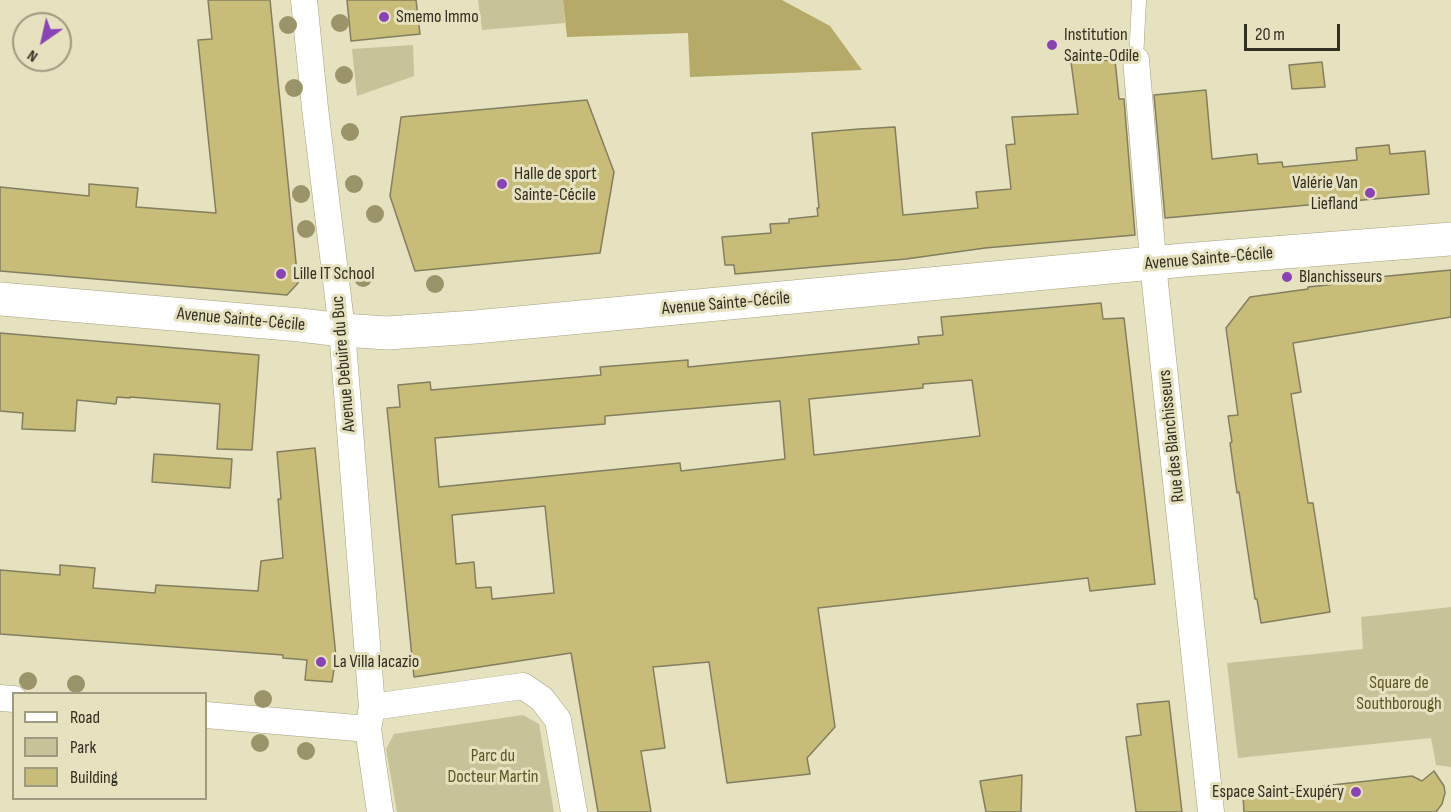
<!DOCTYPE html>
<html>
<head>
<meta charset="utf-8">
<style>
	body { margin:0 }
	#map { position:relative; width:1451px; height:812px; overflow:hidden; background:#e6e1bf; font-family:"Sofia Sans Condensed",sans-serif }
	canvas { display:block }
	.legend { position:absolute; left:12px; top:692px; width:195px; height:108px; box-sizing:border-box; background:#e6e1bf; border:2px solid #9e9a80; margin:0; padding:8px 10px; list-style:none; font-size:18px; color:#312f22 }
	.legend li { display:flex; align-items:center; gap:12px; height:30px }
	.legend b { width:30px; border:2px solid #9e9a80 }
	.north { position:absolute; left:12px; top:12px; width:60px; height:60px; box-sizing:border-box; background:#e6e1bf; border:2px solid #9e9a80; border-radius:50%; rotate:214deg; font-size:16px; font-weight:700; line-height:24px; text-align:center; color:#312f22 }
	.north::after { content:''; display:block; margin:auto; width:21px; height:27px; background:#8a43b6; clip-path:polygon(50% 0,100% 100%,50% 72%,0 100%) }
	.scale { position:absolute; left:1244px; top:24px; width:96px; height:27px; box-sizing:border-box; border:3px solid #312f22; border-top:0; padding-left:8px; font-size:18px; line-height:21px; white-space:nowrap; color:#312f22; -webkit-text-stroke:4px #e6e1bf; paint-order:stroke }
</style>
</head>
<body>
<div id="map">
<canvas width="1451" height="812"></canvas>
<ul class="legend">
<li><b style="height:8px;background:#fff"></b>Road</li>
<li><b style="height:16px;background:#c8c299"></b>Park</li>
<li><b style="height:16px;background:#c7bc78"></b>Building</li>
</ul>
<div class="north">N</div>
<div class="scale">20 m</div>
</div>
<script>
const g = document.querySelector('canvas').getContext('2d');
g.lineJoin = 'round';
function fill(path, color) {
  g.fillStyle = color;
  g.fill(path, 'evenodd');
}
function poly(rows) {
  const path = new Path2D();
  for (const r of rows) {
    path.moveTo(r[0], r[1]);
    for (let i = 2; i < r.length; i += 2) path.lineTo(r[i], r[i + 1]);
  }
  return path;
}
function strokePath(path, color, width, dash) {
  g.strokeStyle = color;
  g.lineWidth = width;
  g.lineCap = dash ? 'butt' : 'round';
  g.setLineDash(dash || []);
  g.stroke(path);
}
function drawText(font, color, halo, rows, align = 'center') {
  g.font = font + ' "Sofia Sans Condensed",sans-serif';
  g.lineWidth = 6;
  g.setLineDash([]);
  g.textBaseline = 'middle';
  g.strokeStyle = halo;
  g.fillStyle = color;
  for (const [text, x, y, turn = 0] of rows) {
    g.save();
    g.translate(x, y);
    g.rotate((+turn || 0) * Math.PI / 180);
    g.textAlign = isNaN(turn) ? turn : align;
    if (halo) g.strokeText(text, 0, 0);
    g.fillText(text, 0, 0);
    g.restore();
  }
}
fill(poly([
	[478,0,563,0,565,23,482,30],
	[413,45,414,76,357,96,352,49],
	[1451,607,1451,767,1436,765,1431,738,1238,758,1227,663,1363,649,1361,617],
	[523,715,539,724,554,812,397,812,386,749,394,734]
]), '#c8c299');
fill(poly([
	[563,0,782,0,830,26,862,70,690,77,688,33,567,37]
]), '#b5aa67');
const building = poly([
	[208,0,270,0,298,283,287,295,0,271,0,187,89,196,89,184,138,188,136,207,216,213,198,40,212,39,208,0],
	[347,0,416,0,420,34,351,41,347,0],
	[1115,60,1119,99,1124,99,1135,235,985,248,906,259,735,274,734,265,725,265,722,237,771,233,770,224,789,223,789,219,818,216,817,208,819,208,812,133,859,129,895,127,903,215,978,208,976,192,1011,189,1006,145,1015,144,1012,117,1078,114,1071,62,1115,60],
	[1322,62,1325,87,1292,89,1289,65,1322,62],
	[1206,90,1212,159,1257,154,1258,164,1282,162,1283,167,1357,160,1356,148,1389,145,1390,154,1425,151,1429,194,1165,218,1154,95,1206,90],
	[587,100,614,172,600,253,415,271,390,196,401,117,587,100],
	[1451,270,1451,317,1293,343,1301,392,1291,394,1308,503,1313,503,1330,612,1261,623,1257,599,1255,599,1239,492,1237,493,1230,443,1232,442,1228,416,1238,415,1226,328,1250,297,1308,289,1308,287,1336,284,1336,281,1451,270],
	[1101,303,1103,319,1124,318,1155,584,1090,591,1088,578,818,608,835,727,807,758,810,774,727,783,709,662,653,667,665,748,641,751,651,812,598,812,571,653,414,677,387,408,400,407,398,385,430,382,431,390,601,375,600,367,688,360,688,367,919,344,918,337,943,335,941,317,1101,303],
	[972,380,980,436,814,455,809,399,923,388,923,384,972,380],
	[780,401,785,459,681,471,680,463,439,487,435,438,605,424,605,416,780,401],
	[545,506,554,593,492,599,491,587,476,588,474,562,456,564,452,515,545,506],
	[0,333,259,355,252,450,217,449,220,404,130,397,130,398,117,397,116,404,77,400,75,431,22,429,23,413,0,411,0,333],
	[315,448,336,657,332,682,305,680,307,660,283,658,283,655,0,634,0,570,60,575,60,565,95,568,93,588,155,593,156,585,258,591,261,561,283,558,278,499,281,499,277,452,315,448],
	[154,454,232,459,230,488,152,482,154,454],
	[1169,701,1182,812,1136,812,1126,737,1141,735,1137,704,1169,701],
	[1434,771,1444,786,1445,793,1442,804,1436,812,1244,812,1243,795,1412,776,1422,781,1434,771],
	[1022,775,1021,812,986,812,980,781,1022,775]
]);
fill(building, '#c7bc78');
strokePath(building, '#837e5f', 1.5);
const service = poly([
	[1136,60,1139,0]
]);
const minor = poly([
	[304,0,315,108,342,330,372,707,368,729,380,812],
	[1136,60,1155,283,1211,812],
	[0,698,14,699],
	[372,707,523,686,542,699,558,720,574,812],
	[206,715,368,729]
]);
const tertiary = poly([
	[0,299,300,325,342,330,387,333,475,327,1184,260,1451,239]
]);
strokePath(service, '#a5a080', 15);
strokePath(minor, '#a5a080', 27);
strokePath(tertiary, '#a5a080', 34);
strokePath(service, '#fff', 14);
strokePath(minor, '#fff', 26);
strokePath(tertiary, '#fff', 33);
g.fillStyle = '#9b9469';
for (const [x, y] of [
	[340,23],
	[288,25],
	[344,75],
	[294,88],
	[350,132],
	[354,184],
	[301,194],
	[375,214],
	[306,229],
	[363,278],
	[435,284],
	[28,681],
	[76,684],
	[263,699],
	[260,743],
	[306,751]
]) {
  g.beginPath();
  g.arc(x, y, 9, 0, 2 * Math.PI);
  g.fill();
}
for (const [x, y, r, color] of [
	[384,17,6,"#8a43b6"],
	[1052,45,6,"#8a43b6"],
	[502,184,6,"#8a43b6"],
	[1370,193,6,"#8a43b6"],
	[281,274,6,"#8a43b6"],
	[1287,277,6,"#8a43b6"],
	[321,662,6,"#8a43b6"],
	[1356,792,6,"#8a43b6"]
]) {
  const dot = new Path2D();
  dot.arc(x, y, r, 0, 2 * Math.PI);
  g.fillStyle = color;
  g.fill(dot);
  strokePath(dot, '#e6e1bf', 2);
}
drawText('18px', '#312f22', '#e6e1bf', [
	["Smemo Immo",396,17],
	["Institution",1064,35],
	["Sainte-Odile",1064,56],
	["Halle de sport",514,174],
	["Sainte-Cécile",514,195],
	["Valérie Van",1358,183,"right"],
	["Liefland",1358,204,"right"],
	["Lille IT School",293,274],
	["Blanchisseurs",1299,277],
	["La Villa Iacazio",333,662],
	["Espace Saint-Exupéry",1344,792,"right"]
], 'left');
drawText('18px', '#312f22', '#e6e1bf', [
	["Avenue Sainte-Cécile",1209,259,-5],
	["Avenue Sainte-Cécile",726,304,-5],
	["Avenue Sainte-Cécile",241,320,5],
	["Avenue Debuire du Buc",344,364,-95],
	["Rue des Blanchisseurs",1172,436,-96]
]);
drawText('18px', '#5e5523', '#e6e1bf', [
	["Square de",1399,683],
	["Southborough",1399,704],
	["Parc du",493,756],
	["Docteur Martin",493,777]
]);
</script>
</body>
</html>
